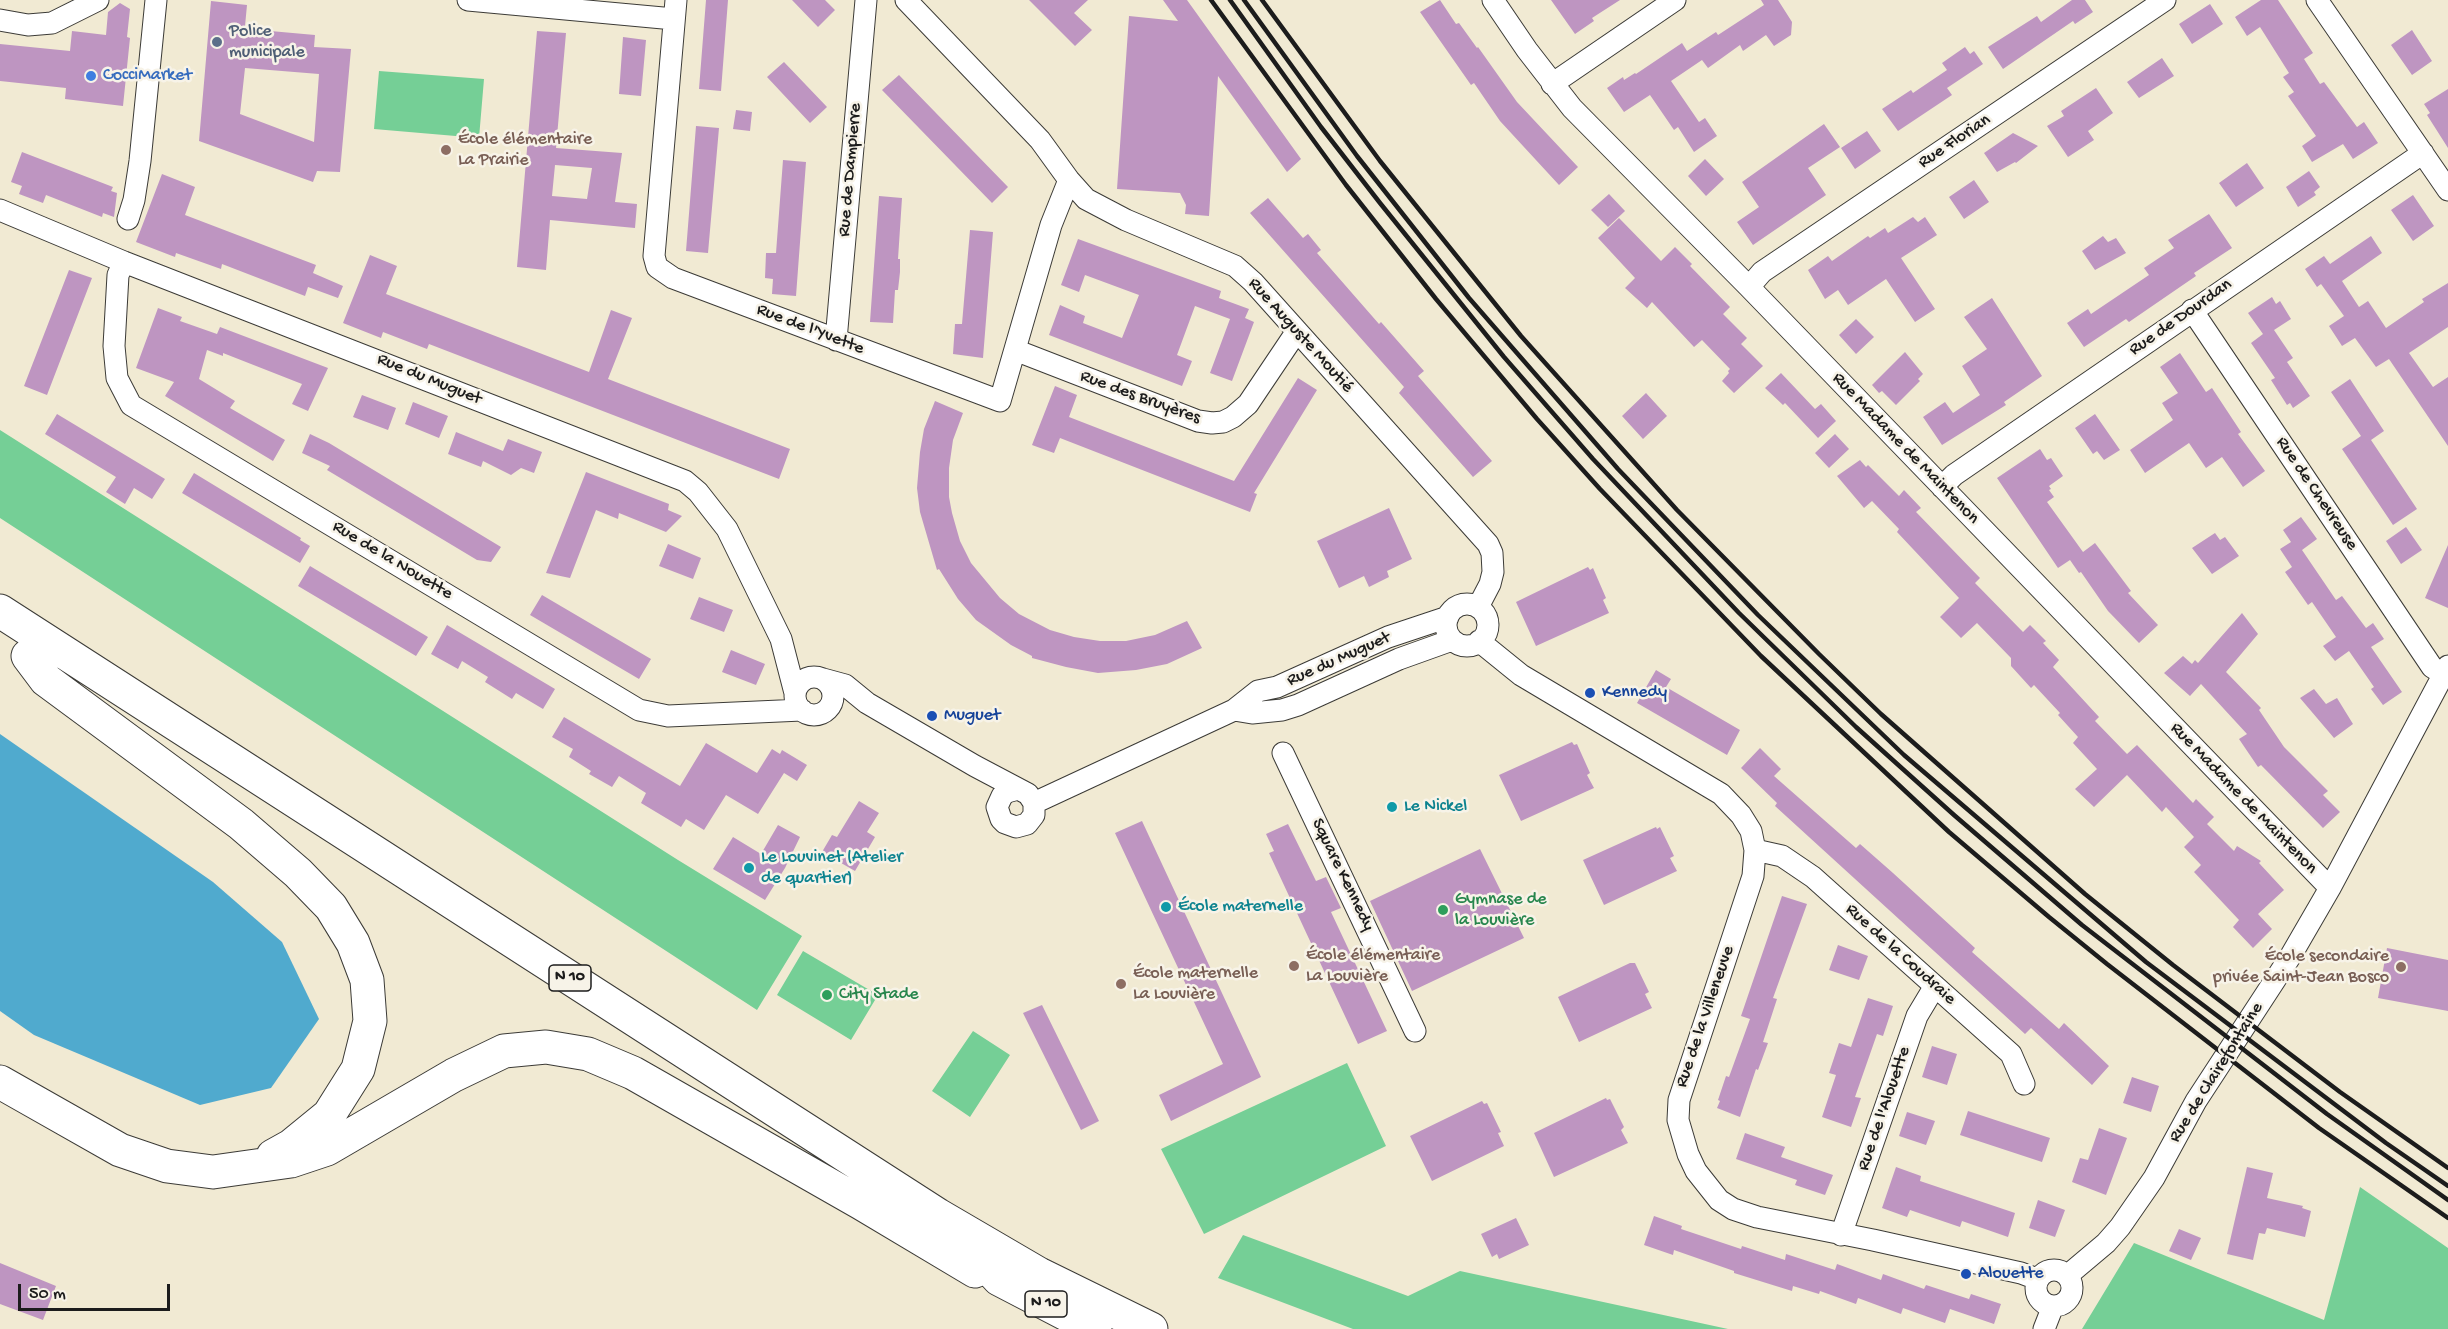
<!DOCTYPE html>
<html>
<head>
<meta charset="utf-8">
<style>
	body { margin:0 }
	#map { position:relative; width:2448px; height:1329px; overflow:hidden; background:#f1ead3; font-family:"Gochi Hand",sans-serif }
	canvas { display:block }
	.scale { position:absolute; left:18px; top:1284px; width:152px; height:27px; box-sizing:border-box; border:3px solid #1c1c1c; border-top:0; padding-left:8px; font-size:18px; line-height:21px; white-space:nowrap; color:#1c1c1c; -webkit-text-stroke:4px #f7f3e8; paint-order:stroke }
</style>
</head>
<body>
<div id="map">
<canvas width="2448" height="1329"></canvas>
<div class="scale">50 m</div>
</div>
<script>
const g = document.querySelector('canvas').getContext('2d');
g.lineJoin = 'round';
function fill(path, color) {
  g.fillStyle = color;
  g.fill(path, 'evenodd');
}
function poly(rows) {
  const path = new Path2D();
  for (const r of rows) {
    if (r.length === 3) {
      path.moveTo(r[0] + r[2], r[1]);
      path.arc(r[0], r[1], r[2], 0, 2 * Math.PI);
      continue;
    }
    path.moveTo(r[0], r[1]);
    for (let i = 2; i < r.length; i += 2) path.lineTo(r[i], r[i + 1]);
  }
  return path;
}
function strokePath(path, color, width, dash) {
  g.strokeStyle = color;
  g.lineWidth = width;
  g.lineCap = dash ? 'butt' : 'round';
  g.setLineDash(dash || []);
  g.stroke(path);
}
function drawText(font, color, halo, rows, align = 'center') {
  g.font = font + ' "Gochi Hand",sans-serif';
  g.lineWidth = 5;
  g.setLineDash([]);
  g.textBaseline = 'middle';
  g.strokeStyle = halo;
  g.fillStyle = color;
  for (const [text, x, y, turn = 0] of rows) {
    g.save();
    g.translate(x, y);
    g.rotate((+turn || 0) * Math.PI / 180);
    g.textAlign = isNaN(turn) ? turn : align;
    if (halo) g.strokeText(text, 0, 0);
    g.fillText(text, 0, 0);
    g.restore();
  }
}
fill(poly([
	[379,71,484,79,479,138,374,129],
	[0,430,678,860,802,936,757,1010,0,518],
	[803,951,878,995,851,1040,777,995],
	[973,1031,1010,1055,970,1117,932,1091],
	[1347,1063,1386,1146,1204,1234,1161,1149],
	[2360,1187,2448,1248,2448,1329,2082,1329,2134,1243,2324,1320],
	[1243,1235,1408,1296,1460,1271,1728,1329,1353,1329,1218,1278]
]), '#75cf96');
fill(poly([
	[0,734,213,882,282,942,319,1019,271,1088,200,1105,34,1035,0,1011]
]), '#50aace');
fill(poly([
	[706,0,728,0,721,91,699,89],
	[792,0,825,0,835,10,818,27],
	[1029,0,1088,0,1074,13,1092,30,1075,46],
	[1163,0,1187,0,1301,159,1287,172,1218,76,1209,216,1185,214,1186,205,1180,193,1117,189,1129,16,1178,21],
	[1440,0,1456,24,1459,23,1477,48,1478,47,1517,102,1578,167,1559,185,1500,121,1474,83,1471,85,1420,12],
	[1551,0,1620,0,1592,18,1594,21,1575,34],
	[1761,0,1778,0,1792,22,1791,35,1774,46,1766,35,1743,51,1740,45,1708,68,1702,60,1671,81,1699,122,1705,118,1717,136,1694,152,1678,127,1674,130,1650,95,1624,112,1607,88,1623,77,1624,80,1635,73,1636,74,1682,43,1687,51,1716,32,1718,35,1764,5],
	[2072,0,2085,0,2093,12,2075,24,2073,21,2003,69,1988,47,2037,16,2041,22],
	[2261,0,2278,0,2313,53,2304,59,2320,84,2324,82,2357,127,2364,122,2378,143,2353,159,2343,144,2312,162,2302,146,2316,136,2288,96,2294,92,2283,77,2289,73,2260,27,2247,36,2235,17],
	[211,1,247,5,245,26,248,26,248,29,315,35,314,47,351,49,340,172,317,171,313,182,199,141],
	[245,68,319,74,314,142,240,114],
	[120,3,130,9,127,37,130,38,123,106,65,99,66,88,0,81,0,44,70,51,72,31,106,35,108,12],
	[2210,4,2223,24,2192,44,2179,24],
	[2412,30,2432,61,2412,75,2391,45],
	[537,31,566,33,556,148,622,153,615,202,637,204,635,228,550,220,546,270,517,267],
	[555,165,592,168,587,199,552,196],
	[623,37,646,40,641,96,619,94],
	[1965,47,1970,54,1974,51,1983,64,1947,88,1952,95,1898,131,1882,109,1911,90,1913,93,1947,70,1942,63],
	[2162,58,2174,76,2139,98,2127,82],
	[784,62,827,107,810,123,767,77],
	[899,75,1008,187,992,203,882,90],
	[2096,88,2113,113,2088,131,2094,140,2068,157,2047,126,2064,116,2061,111],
	[2448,89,2448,148,2427,115,2430,113,2424,104],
	[736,110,752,112,750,131,733,129],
	[1824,124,1840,147,1808,168,1826,195,1753,245,1737,222,1759,207,1742,182],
	[696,126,719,128,708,253,686,251],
	[1867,131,1881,151,1855,169,1841,148],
	[2013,133,2038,146,2016,163,2015,162,1997,172,1984,153],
	[22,152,113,187,111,191,117,193,114,217,103,213,102,217,46,195,43,203,19,194,22,186,11,182],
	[1705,159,1724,179,1706,196,1688,176],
	[783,160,806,162,796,296,772,294,773,279,765,278,766,253,776,253],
	[2247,163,2264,188,2236,207,2219,183],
	[2309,171,2320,187,2314,192,2316,195,2298,207,2286,187],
	[162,174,195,187,185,215,316,265,313,273,343,286,338,298,308,287,305,296,222,264,221,269,176,253,175,257,136,242],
	[1974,180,1989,202,1964,219,1949,197],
	[1609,194,1625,211,1608,227,1591,210],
	[2413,195,2434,226,2413,241,2391,210],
	[879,196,902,198,898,259,900,259,900,272,898,290,895,290,893,323,870,322],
	[1268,198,1303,238,1308,234,1321,250,1317,253,1379,324,1381,322,1424,371,1418,376,1492,461,1473,477,1399,393,1404,387,1250,213],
	[2209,214,2232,248,2194,273,2196,276,2129,322,2126,319,2084,347,2067,323,2088,309,2091,314,2149,275,2144,268,2174,248,2168,240],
	[1913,217,1918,222,1925,217,1937,235,1901,258,1935,309,1915,322,1886,279,1848,305,1838,290,1825,299,1808,270,1828,256,1832,261,1868,236,1870,238,1885,228,1888,233],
	[1619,218,1661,261,1675,247,1692,264,1690,266,1730,307,1723,314,1747,338,1741,344,1763,366,1734,393,1722,381,1729,373,1728,371,1730,369,1702,340,1694,347,1652,302,1647,308,1625,288,1635,278,1598,238],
	[970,230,993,232,983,358,953,354,955,324,962,324],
	[2103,236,2108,242,2116,238,2126,253,2095,270,2082,251],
	[2371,236,2382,253,2342,281,2359,307,2368,301,2386,328,2424,302,2422,299,2448,283,2448,327,2409,353,2433,387,2448,377,2448,446,2389,359,2376,367,2355,338,2342,346,2329,326,2344,316,2321,284,2317,287,2305,269,2324,256,2330,264],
	[1078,239,1221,291,1219,298,1249,309,1245,318,1254,322,1232,381,1210,373,1230,319,1195,306,1177,355,1192,361,1182,386,1049,335,1060,305,1085,316,1083,323,1122,338,1139,295,1085,275,1079,292,1061,285],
	[370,255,397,266,386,294,589,372,611,310,632,318,608,379,790,449,779,479,429,344,427,349,383,332,381,338,343,323],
	[69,270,92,278,47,395,24,386],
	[2272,297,2276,304,2280,301,2291,319,2274,330,2293,358,2287,362,2310,396,2293,408,2290,403,2287,405,2271,380,2275,378,2251,343,2263,334,2248,313],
	[1992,298,2042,376,2004,402,2006,405,1942,445,1923,417,1945,402,1953,413,1980,395,1962,366,1987,349,1964,317],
	[158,308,182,317,180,321,217,334,220,327,328,368,308,411,292,404,302,384,223,353,223,356,207,350,199,379,235,401,230,408,285,440,273,461,165,396,174,382,136,368],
	[1856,319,1874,337,1856,354,1839,335],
	[1905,352,1923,374,1918,379,1920,381,1896,405,1882,391,1879,393,1872,385],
	[2180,353,2206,392,2212,388,2241,432,2238,434,2265,471,2243,487,2222,457,2206,468,2189,443,2145,473,2130,450,2173,420,2162,403,2178,393,2160,367],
	[1781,373,1815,409,1821,404,1836,421,1818,438,1785,403,1783,405,1765,388],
	[1298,378,1317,390,1254,493,1257,494,1250,512,1060,438,1054,453,1032,445,1055,386,1077,395,1069,417,1234,481],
	[2350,379,2384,431,2371,440,2417,509,2393,525,2342,449,2361,436,2331,392],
	[1646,393,1667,416,1643,439,1622,416],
	[362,395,396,408,388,430,353,417],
	[935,401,963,413,953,440,949,468,949,497,952,513,960,541,971,563,1000,598,1019,614,1050,630,1074,637,1100,641,1126,641,1155,635,1187,621,1202,648,1167,664,1136,670,1098,673,1066,667,1032,658,1032,656,1011,645,976,620,958,599,939,569,937,570,920,512,917,488,920,452,924,429],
	[413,402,448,416,439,438,405,424],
	[57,414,165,479,152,499,134,488,125,504,106,492,116,477,45,434],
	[2095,414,2120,450,2104,460,2097,451,2093,454,2075,428],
	[456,432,503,451,508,439,542,452,534,473,521,468,511,475,483,461,481,467,448,454],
	[310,434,329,443,501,547,491,562,477,560,327,470,330,466,302,453],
	[1835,434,1849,449,1829,468,1815,453],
	[2040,449,2047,460,2051,458,2063,476,2049,486,2051,489,2049,490,2054,497,2047,502,2083,552,2095,543,2131,591,2128,593,2158,625,2139,643,2108,611,2081,572,2079,573,2070,560,2058,568,1997,478],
	[1860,460,1866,467,1868,465,1899,496,1904,490,1921,508,1916,512,1980,578,1975,583,2023,632,2030,625,2046,641,2043,643,2059,660,2053,667,2099,717,2095,721,2127,754,2137,745,2193,803,2196,799,2214,817,2207,824,2234,851,2237,846,2261,861,2259,863,2284,890,2258,914,2272,929,2253,948,2233,927,2239,920,2194,872,2201,865,2184,847,2194,837,2166,807,2162,812,2127,775,2094,807,2075,789,2097,769,2073,743,2078,737,2058,715,2060,713,2034,685,2031,688,2011,666,2011,658,1977,623,1961,638,1940,617,1959,598,1897,532,1899,529,1872,501,1864,508,1837,476],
	[586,472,669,504,668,510,682,516,666,532,619,513,618,519,596,510,570,578,546,573],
	[194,473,301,538,300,540,310,546,300,563,182,493],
	[1389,508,1412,559,1387,571,1389,577,1369,587,1364,576,1339,588,1317,541],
	[2301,517,2317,539,2302,550,2336,600,2342,596,2366,628,2373,623,2384,639,2371,647,2402,692,2383,705,2371,689,2374,687,2349,651,2335,661,2323,646,2336,637,2312,602,2308,605,2285,572,2292,567,2280,549,2291,542,2283,530],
	[2406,527,2422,550,2401,564,2386,541],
	[2215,533,2220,540,2225,537,2239,556,2212,574,2192,548],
	[668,544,701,558,693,579,659,566],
	[2448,545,2448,608,2425,598],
	[310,566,428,637,416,656,298,586],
	[1588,567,1590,570,1593,568,1606,598,1603,600,1609,613,1536,646,1516,602],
	[542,595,651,659,639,679,530,615],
	[699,597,733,610,724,632,690,619],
	[2242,613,2258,634,2226,672,2261,708,2259,710,2284,747,2328,791,2323,795,2340,812,2323,828,2261,765,2258,767,2239,739,2247,734,2201,684,2190,696,2164,673,2183,656,2192,664,2195,660,2198,663],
	[447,625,555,689,543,709,516,693,512,699,485,682,488,677,462,661,458,669,431,654],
	[731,650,765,664,756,685,722,672],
	[1656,670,1671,679,1666,687,1740,730,1727,755,1637,703],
	[2314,689,2326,704,2337,698,2353,724,2334,738,2300,698],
	[564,717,680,786,706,743,757,773,772,749,780,754,782,750,807,765,797,781,784,773,758,814,726,795,704,830,686,819,681,827,641,803,646,793,619,776,612,787,589,774,591,771,569,757,573,749,552,737],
	[1572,742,1574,745,1577,744,1590,773,1587,775,1594,788,1521,821,1499,775],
	[1760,748,1781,769,1774,776,1856,848,1860,844,1893,873,1975,948,1972,952,2059,1029,2064,1023,2109,1066,2092,1085,2031,1028,2025,1034,1775,806,1777,803,1741,768],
	[859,801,879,813,867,832,875,837,855,871,822,852,832,835,837,837],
	[1142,821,1261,1077,1171,1121,1159,1095,1223,1064,1115,833],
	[1288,824,1316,881,1326,877,1341,908,1331,912,1387,1031,1358,1044,1269,853,1274,851,1266,834],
	[778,825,800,837,785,868,765,900,713,869,733,837,761,854],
	[1656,827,1657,829,1660,827,1674,856,1670,858,1677,871,1604,905,1583,860],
	[1480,849,1524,938,1412,991,1370,901],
	[1782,896,1807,904,1773,998,1777,999,1763,1042,1768,1043,1758,1070,1756,1069,1740,1117,1717,1108,1720,1101,1718,1100,1726,1076,1729,1077,1750,1019,1741,1016],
	[1838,945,1868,956,1859,980,1829,970],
	[2387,948,2448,960,2448,1011,2378,998],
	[1630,963,1635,963,1649,992,1645,994,1652,1008,1579,1042,1558,997],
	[1868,998,1893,1006,1883,1036,1877,1034,1855,1097,1861,1098,1851,1127,1822,1117,1836,1075,1829,1073,1839,1043,1851,1047],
	[1042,1005,1099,1121,1081,1130,1023,1013],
	[1932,1046,1957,1054,1947,1085,1922,1077],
	[2132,1077,2159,1086,2151,1112,2123,1103],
	[1606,1098,1607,1100,1610,1099,1624,1127,1621,1130,1628,1143,1554,1177,1534,1133],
	[1482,1101,1484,1104,1487,1103,1501,1132,1498,1133,1504,1146,1432,1181,1410,1136],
	[1968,1111,2050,1138,2042,1162,1960,1135],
	[1907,1112,1935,1121,1926,1145,1899,1136],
	[2099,1128,2127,1138,2106,1195,2072,1182,2080,1158,2088,1160],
	[1745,1133,1785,1147,1781,1157,1833,1175,1825,1195,1795,1185,1797,1180,1736,1159],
	[1896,1167,1921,1176,1920,1181,2015,1213,2008,1237,1962,1221,1960,1227,1910,1210,1907,1217,1882,1208],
	[2247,1167,2273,1173,2267,1198,2303,1206,2302,1208,2311,1211,2305,1237,2267,1228,2265,1234,2259,1233,2253,1260,2227,1254],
	[2038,1200,2065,1210,2055,1237,2029,1228],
	[1654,1216,1682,1226,1681,1229,1741,1249,1742,1246,1785,1260,1786,1254,1835,1270,1837,1264,1881,1280,1883,1274,1924,1289,1926,1285,1969,1299,1971,1294,2001,1304,1994,1324,1950,1309,1945,1323,1903,1308,1901,1314,1858,1298,1856,1304,1820,1291,1819,1294,1793,1286,1792,1291,1734,1273,1734,1271,1674,1250,1673,1255,1644,1245],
	[1516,1218,1529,1245,1499,1259,1497,1254,1492,1257,1481,1234],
	[2179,1229,2201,1238,2191,1260,2169,1251],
	[0,1263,56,1286,43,1320,0,1304]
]), '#be95c1');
const street = poly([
	[468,0,674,19],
	[676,0,654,256,657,267,673,278,1000,401,1051,225,1069,180],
	[906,0,1040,140,1069,180,1086,199,1126,220,1235,266,1253,282,1488,544,1492,553,1493,572,1490,584,1478,607],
	[1493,0,1527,50,1572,108,1749,287,2330,888],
	[2317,0,2448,190],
	[0,20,28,25,52,23,98,0],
	[1552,84,1675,0],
	[0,210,124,262,685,481,698,492,727,529,781,639,795,693],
	[128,219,134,200,140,161,156,0],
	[124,262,118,275,114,346,117,378,131,405,639,710,668,716,802,710],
	[1749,287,1762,272,2165,0],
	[2192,310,2432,667,2448,677],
	[836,340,866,0],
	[1015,350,1198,421,1212,423,1223,422,1233,417,1248,404,1297,331],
	[1942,487,1954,475,2423,153],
	[1467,625,21],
	[1479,641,1521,675,1721,794,1741,815,1751,831,1755,850,1753,876,1679,1100,1678,1120,1688,1154,1696,1171,1719,1200,1733,1209,1757,1217,1873,1240,2021,1273,2037,1279],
	[814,696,19],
	[823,679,845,685,867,703,975,766,1028,794,1034,803,1034,815,1027,824,1016,827,1005,823,1001,819,997,807,1002,796,1007,792,1018,789],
	[1234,710,1252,713,1282,710,1298,705,1399,659,1452,640],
	[1283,753,1415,1031],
	[1034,803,1234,710,1258,691,1277,687,1388,637,1448,617],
	[1755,850,1782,856,1813,877,2011,1054,2024,1084],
	[1841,1235,1917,1016,1935,986],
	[2054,1288,18],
	[2068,1275,2106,1243,2120,1227,2154,1178,2196,1101,2290,957,2330,888,2448,666],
	[2044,1329,2053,1306]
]);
const primary = poly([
	[0,611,938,1215,1039,1274,1151,1329],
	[28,656,46,680,241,824,298,873,331,907,353,943,367,980,370,1021,358,1069,329,1115,291,1146,273,1156],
	[0,1082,120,1150,167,1166,213,1172,291,1161,327,1149,454,1075,504,1051,546,1047,588,1054,633,1073,861,1203,975,1271],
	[960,1250,988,1267,999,1279,1095,1329]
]);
strokePath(street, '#3c3b37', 23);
strokePath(primary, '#3c3b37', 35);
strokePath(street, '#fff', 21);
strokePath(primary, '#fff', 33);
strokePath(poly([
	[1211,0,1346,185,1436,299,1537,419,1600,489,1761,656,1949,832,2049,917,2107,964,2319,1128,2448,1218],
	[1230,0,1321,127,1380,203,1504,357,1593,459,1739,613,1856,727,1954,815,2082,925,2327,1114,2448,1200],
	[1244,0,1357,156,1469,298,1618,469,1758,615,1904,755,2146,962,2386,1143,2448,1186],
	[1262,0,1380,161,1521,336,1677,510,1819,654,1881,714,2085,894,2173,965,2340,1092,2448,1168]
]), '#1c1c1c', 4.5);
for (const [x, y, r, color] of [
	[217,42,6,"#5c6f8a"],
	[91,76,6,"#3f7fe0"],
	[446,150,6,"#8d6e63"],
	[1590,693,6,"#1a4fb4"],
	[932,716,6,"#1a4fb4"],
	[1392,807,6,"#0f9aa8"],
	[749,868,6,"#0f9aa8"],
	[1166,907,6,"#0f9aa8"],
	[1443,910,6,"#2e9e5b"],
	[1294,966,6,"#8d6e63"],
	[2401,967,6,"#8d6e63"],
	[1121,984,6,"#8d6e63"],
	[827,995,6,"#2e9e5b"],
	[1966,1274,6,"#1a4fb4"]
]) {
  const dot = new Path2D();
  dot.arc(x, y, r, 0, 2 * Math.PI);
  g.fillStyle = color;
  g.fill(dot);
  strokePath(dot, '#f7f3e8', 2);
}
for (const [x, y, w] of [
	[570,978,42],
	[1046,1304,42]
]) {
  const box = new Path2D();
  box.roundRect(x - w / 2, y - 13, w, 26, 4.5);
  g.fillStyle = '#f7f3e8';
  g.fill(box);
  strokePath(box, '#1c1c1c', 1.5);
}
drawText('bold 16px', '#1c1c1c', null, [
	["N 10",570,978],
	["N 10",1046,1304]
]);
drawText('18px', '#4e5e75', '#f7f3e8', [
	["Police",229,32],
	["municipale",229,53]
], 'left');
drawText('18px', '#366cbe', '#f7f3e8', [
	["CocciMarket",103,76]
], 'left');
drawText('18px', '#785e54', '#f7f3e8', [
	["École élémentaire",458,140],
	["La Prairie",458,161],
	["École élémentaire",1306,956],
	["La Louvière",1306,977],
	["École secondaire",2389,957,"right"],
	["privée Saint-Jean Bosco",2389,978,"right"],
	["École maternelle",1133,974],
	["La Louvière",1133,995]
], 'left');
drawText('18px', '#1c1c1c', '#f7f3e8', [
	["Rue Florian",1955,142,-34],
	["Rue de Dampierre",851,170,-85],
	["Rue de Dourdan",2181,318,-35],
	["Rue de l'Yvette",810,330,21],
	["Rue Auguste Moutié",1300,336,48],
	["Rue du Muguet",429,380,22],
	["Rue des Bruyères",1140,398,20],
	["Rue Madame de Maintenon",1905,449,46],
	["Rue de Chevreuse",2316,494,56],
	["Rue de la Nouette",392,561,31],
	["Rue du Muguet",1339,660,-24],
	["Rue Madame de Maintenon",2243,799,46],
	["Square Kennedy",1342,875,64],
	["Rue de la Coudraie",1900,955,42],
	["Rue de la Villeneuve",1706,1017,-71],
	["Rue de Clairefontaine",2217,1073,-58],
	["Rue de l'Alouette",1885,1109,-71]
]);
drawText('18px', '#164399', '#f7f3e8', [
	["Kennedy",1602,693],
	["Muguet",944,716],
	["Alouette",1978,1274]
], 'left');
drawText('18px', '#0d838f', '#f7f3e8', [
	["Le Nickel",1404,807],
	["Le Louvinet (Atelier",761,858],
	["de quartier)",761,879],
	["École maternelle",1178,907]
], 'left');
drawText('18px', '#27864d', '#f7f3e8', [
	["Gymnase de",1455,900],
	["la Louvière",1455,921],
	["City Stade",839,995]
], 'left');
</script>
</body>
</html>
